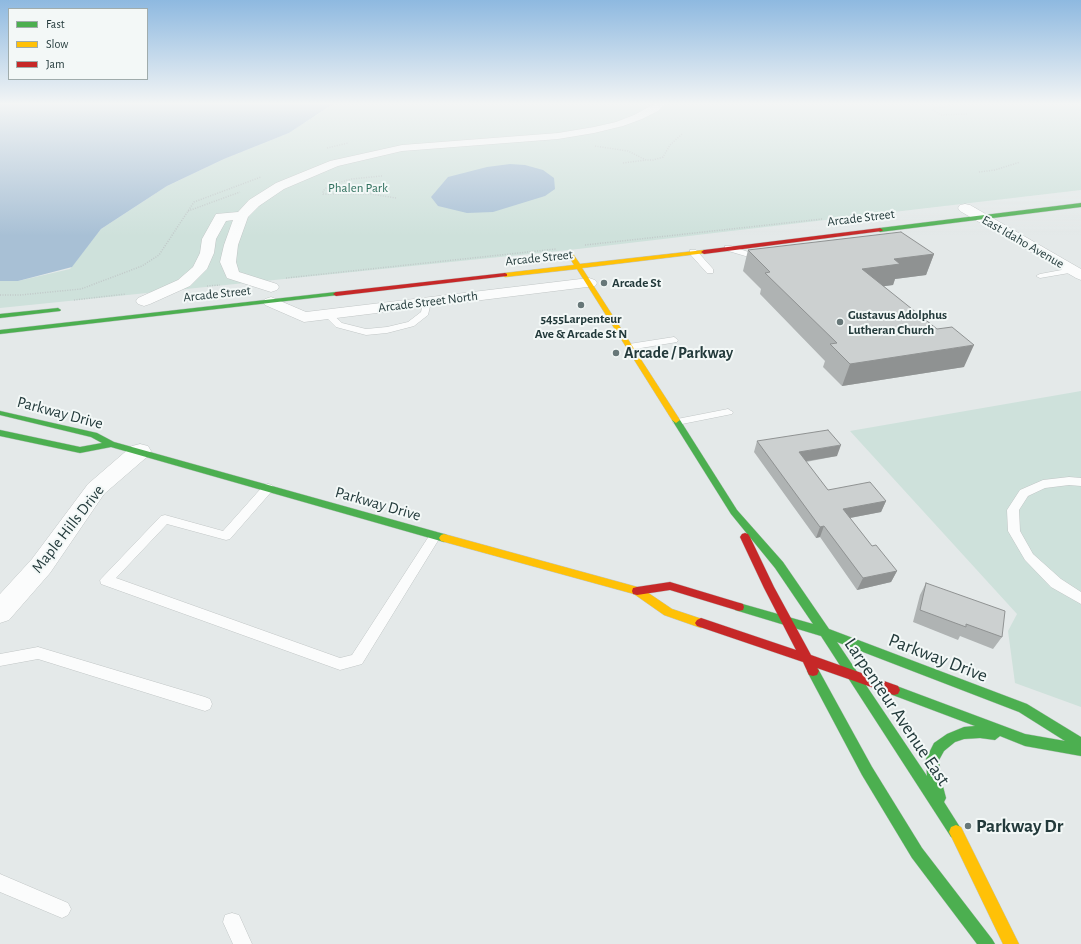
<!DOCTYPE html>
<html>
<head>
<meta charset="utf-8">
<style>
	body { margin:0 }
	#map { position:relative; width:1081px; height:944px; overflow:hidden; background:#e4e9e9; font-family:"Alegreya Sans",sans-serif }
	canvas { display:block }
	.legend { position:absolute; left:8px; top:8px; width:140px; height:72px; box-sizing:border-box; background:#f3f8f7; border:1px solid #a0acac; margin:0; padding:5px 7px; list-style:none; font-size:12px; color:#233a3b }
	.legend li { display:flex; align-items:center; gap:8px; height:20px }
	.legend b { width:20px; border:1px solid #a0acac }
</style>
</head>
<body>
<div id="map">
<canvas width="1081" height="944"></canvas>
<ul class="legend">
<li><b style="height:5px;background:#4caf50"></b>Fast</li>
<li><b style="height:5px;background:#ffc107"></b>Slow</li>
<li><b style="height:5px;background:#c62828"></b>Jam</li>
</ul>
</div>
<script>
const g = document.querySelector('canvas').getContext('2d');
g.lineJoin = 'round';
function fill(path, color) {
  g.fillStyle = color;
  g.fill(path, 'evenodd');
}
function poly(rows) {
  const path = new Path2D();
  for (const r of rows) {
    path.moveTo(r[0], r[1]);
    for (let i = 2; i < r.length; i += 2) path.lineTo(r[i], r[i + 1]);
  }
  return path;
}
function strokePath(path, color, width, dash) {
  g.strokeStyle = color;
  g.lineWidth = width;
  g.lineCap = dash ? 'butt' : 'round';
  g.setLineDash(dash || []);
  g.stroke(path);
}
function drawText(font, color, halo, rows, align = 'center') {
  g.font = font + ' "Alegreya Sans",sans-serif';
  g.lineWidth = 4;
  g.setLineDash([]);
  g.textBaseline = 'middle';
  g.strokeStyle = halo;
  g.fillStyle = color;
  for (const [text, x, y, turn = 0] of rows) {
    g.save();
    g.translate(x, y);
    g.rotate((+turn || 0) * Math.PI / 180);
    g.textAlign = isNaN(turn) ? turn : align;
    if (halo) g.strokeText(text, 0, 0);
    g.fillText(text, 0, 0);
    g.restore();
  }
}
fill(poly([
	[333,104,1081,104,1081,190,578,249,0,308,0,281,18,281,70,269,101,229,167,186,224,159,289,133],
	[1081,391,1081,707,1015,683,1008,631,1017,614,850,431]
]), '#cee1db');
fill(poly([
	[0,104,333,104,289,133,224,159,167,186,101,229,72,267,18,281,0,281],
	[510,164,525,165,543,170,554,178,555,189,545,196,493,212,467,213,438,206,431,197,448,177,487,167]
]), '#a8c0d5');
const lane = poly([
	[725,246,731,246,766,258,762,260,759,260,725,250,725,246],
	[690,250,696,250,713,269,713,273,707,273,690,254,690,250],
	[1072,268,1075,268,1075,272,1040,278,1036,276,1040,274,1072,268],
	[424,300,430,300,431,302,428,315,414,326,387,333,366,335,336,327,323,314,327,311,330,312,342,323,366,329,387,327,408,322,421,312,424,300],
	[674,337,678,340,677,342,629,350,625,347,629,344,674,337],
	[728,409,733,412,732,414,677,425,672,422,677,419,728,409],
	[1069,477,1081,478,1081,486,1069,485,1045,488,1028,496,1019,510,1020,531,1033,554,1061,579,1081,592,1081,604,1051,587,1025,560,1008,531,1007,510,1020,490,1043,480,1069,477],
	[268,484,272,485,274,488,272,491,230,539,226,540,167,524,116,578,340,658,352,655,431,533,435,532,439,533,441,536,439,539,362,664,340,670,101,584,100,580,161,516,165,515,223,531,264,485,268,484],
	[38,647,205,697,210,699,212,704,210,709,205,711,38,659,0,666,0,654,38,647],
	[0,874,68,903,71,909,68,915,62,918,0,892,0,874],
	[232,913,239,915,252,944,233,944,223,922,225,915,232,913]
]);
const street = poly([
	[654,104,665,104,658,111,642,119,623,126,594,133,558,139,402,151,338,166,284,189,259,206,248,217,238,245,236,262,239,272,277,284,279,287,277,290,271,292,227,278,220,262,224,245,233,220,226,221,216,239,214,253,207,269,190,286,150,304,144,306,138,304,136,301,138,298,178,280,193,267,200,253,202,239,216,214,238,212,249,200,276,183,330,161,402,145,558,133,594,127,616,122,634,115,654,104],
	[965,204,970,205,1081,269,1081,280,1076,278,960,211,958,208,960,205,965,204],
	[589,278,595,280,597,283,595,286,304,322,265,305,263,302,265,299,271,297,306,312,589,278],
	[140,444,148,446,151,451,148,456,104,494,50,573,9,620,0,623,0,594,32,559,88,484,132,446,140,444]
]);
const fast = poly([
	[1081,203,1081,207,880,232,877,230,880,228,1081,203],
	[336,292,338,293,338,295,0,334,0,330,336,292],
	[58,308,61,310,60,311,0,318,0,314,58,308],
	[0,411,97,433,114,442,444,534,447,535,449,538,447,541,444,542,111,447,80,453,0,436,0,430,80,447,102,443,91,437,0,415,0,411],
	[676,417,680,420,737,510,783,562,829,629,1027,704,1081,737,1081,756,1025,746,1000,736,995,740,980,738,964,739,955,742,944,751,939,760,941,779,946,798,944,802,963,832,961,837,956,839,951,837,821,636,735,610,734,607,735,604,739,603,813,624,775,568,731,514,672,420,676,417],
	[837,642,1019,712,1065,741,1025,734,894,685,890,686,888,690,890,694,975,726,964,727,947,734,934,743,926,759,927,776,837,642],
	[813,666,817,667,872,767,922,848,992,939,995,944,977,944,912,858,862,775,809,675,807,671,809,667,813,666]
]);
const slow = poly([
	[704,250,707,252,706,253,582,268,680,420,676,423,672,420,577,269,505,277,502,275,505,273,574,265,568,255,571,253,573,254,580,264,704,250],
	[444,534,641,588,672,609,705,620,707,623,705,626,701,628,664,615,634,594,441,541,439,538,441,535,444,534],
	[956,825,961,827,1019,944,1003,944,949,832,951,827,956,825]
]);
const jam = poly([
	[880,228,883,230,882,231,704,254,701,252,704,250,880,228],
	[505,273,507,274,507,276,336,296,333,294,336,292,505,273],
	[745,533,748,534,750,537,774,587,811,655,898,686,900,690,898,694,894,695,817,668,819,671,817,675,813,676,809,675,803,662,697,626,695,623,697,620,701,618,796,650,764,588,740,537,742,534,745,533],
	[670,582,743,604,744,607,743,610,739,611,670,590,637,595,633,594,632,591,633,588,637,587,670,582]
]);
strokePath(lane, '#c1c6c6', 1);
strokePath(street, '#c1c6c6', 1);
strokePath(fast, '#bec5c4', 1);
strokePath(slow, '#bec5c4', 1);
strokePath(jam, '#bec5c4', 1);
strokePath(poly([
	[952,104,949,106,935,108,933,110,941,115,967,114],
	[595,146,628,151,646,160,653,160,663,157,670,145,682,134],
	[327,148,348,143],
	[623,163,646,160],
	[979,172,995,170,1020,162],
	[382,176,352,179,337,183,327,187,323,191,323,194,371,194,396,198],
	[188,211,240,192],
	[585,245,822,219],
	[286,278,556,249],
	[207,286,220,285],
	[0,295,21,295,81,289,142,266,159,255,194,202,261,177],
	[74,300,126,294]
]), '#c1c9c9', 1.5, [1, 1.5]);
fill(lane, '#fbfcfc');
fill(street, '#fbfcfc');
fill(fast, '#4caf50');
fill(slow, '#ffc107');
fill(jam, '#c62828');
fill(poly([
	[748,250,934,254,926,275,895,279,893,285,884,286,964,367,842,386,823,367,825,361,760,294,761,289,743,271],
	[757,441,837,456,806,462,828,490,886,501,881,512,850,518,872,546,897,571,891,582,857,590,820,537,816,538,754,452],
	[926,583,1002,637,993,649,960,636,958,640,913,622,920,595]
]), '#afb3b3');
fill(poly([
	[934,254,926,275,895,279,893,285,855,290,862,269,894,259],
	[974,345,964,367,842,386,850,364],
	[841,445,837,456,795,463,799,452],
	[886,501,881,512,839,520,843,509],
	[824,526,820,537,816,538,820,527],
	[897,571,891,582,857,590,863,578]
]), '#8f9292');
const building = poly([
	[901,232,934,254,894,259,900,264,862,269,937,329,952,327,974,345,850,364,830,344,837,343,765,273,770,272,748,250,901,232],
	[828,430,841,445,799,452,828,490,870,482,886,501,843,509,872,546,876,545,897,571,863,578,824,526,820,527,757,441,828,430],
	[926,583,1005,611,1002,637,966,624,966,627,920,610,926,583]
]);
fill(building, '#ccd0d0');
strokePath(building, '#8f9292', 1);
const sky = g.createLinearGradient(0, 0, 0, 236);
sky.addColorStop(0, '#8eb9e0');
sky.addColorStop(0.44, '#f3f5f5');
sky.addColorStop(1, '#f3f5f500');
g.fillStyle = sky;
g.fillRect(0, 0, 1081, 236);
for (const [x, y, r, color] of [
	[604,283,4,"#677778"],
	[581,305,4,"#677778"],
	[840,322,4,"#677778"],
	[616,353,4,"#677778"],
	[968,826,4,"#677778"]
]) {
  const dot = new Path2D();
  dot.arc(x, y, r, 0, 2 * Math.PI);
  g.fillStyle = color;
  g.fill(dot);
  strokePath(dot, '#f3f8f7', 1.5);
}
drawText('13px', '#30705e', '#f3f8f7', [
	["Phalen Park",358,188]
]);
drawText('13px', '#233a3b', '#f3f8f7', [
	["Arcade Street",861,218,-7],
	["East Idaho Avenue",1023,242,30],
	["Arcade Street",539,258,-6],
	["Arcade Street",217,294,-6],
	["Arcade Street North",428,302,-7]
]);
drawText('bold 13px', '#233a3b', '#f3f8f7', [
	["Arcade St",612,283],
	["Gustavus Adolphus",848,315],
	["Lutheran Church",848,330],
	["5455Larpenteur",581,319,"center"],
	["Ave & Arcade St N",581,334,"center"]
], 'left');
drawText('bold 16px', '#233a3b', '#f3f8f7', [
	["Arcade / Parkway",624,353]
], 'left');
drawText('16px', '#233a3b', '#f3f8f7', [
	["Parkway Drive",60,413,15],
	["Parkway Drive",378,504,16],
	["Maple Hills Drive",68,529,-52]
]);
drawText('19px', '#233a3b', '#f3f8f7', [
	["Parkway Drive",938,658,21],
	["Larpenteur Avenue East",897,712,56]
]);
drawText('bold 19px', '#233a3b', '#f3f8f7', [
	["Parkway Dr",976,826]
], 'left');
</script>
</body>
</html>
